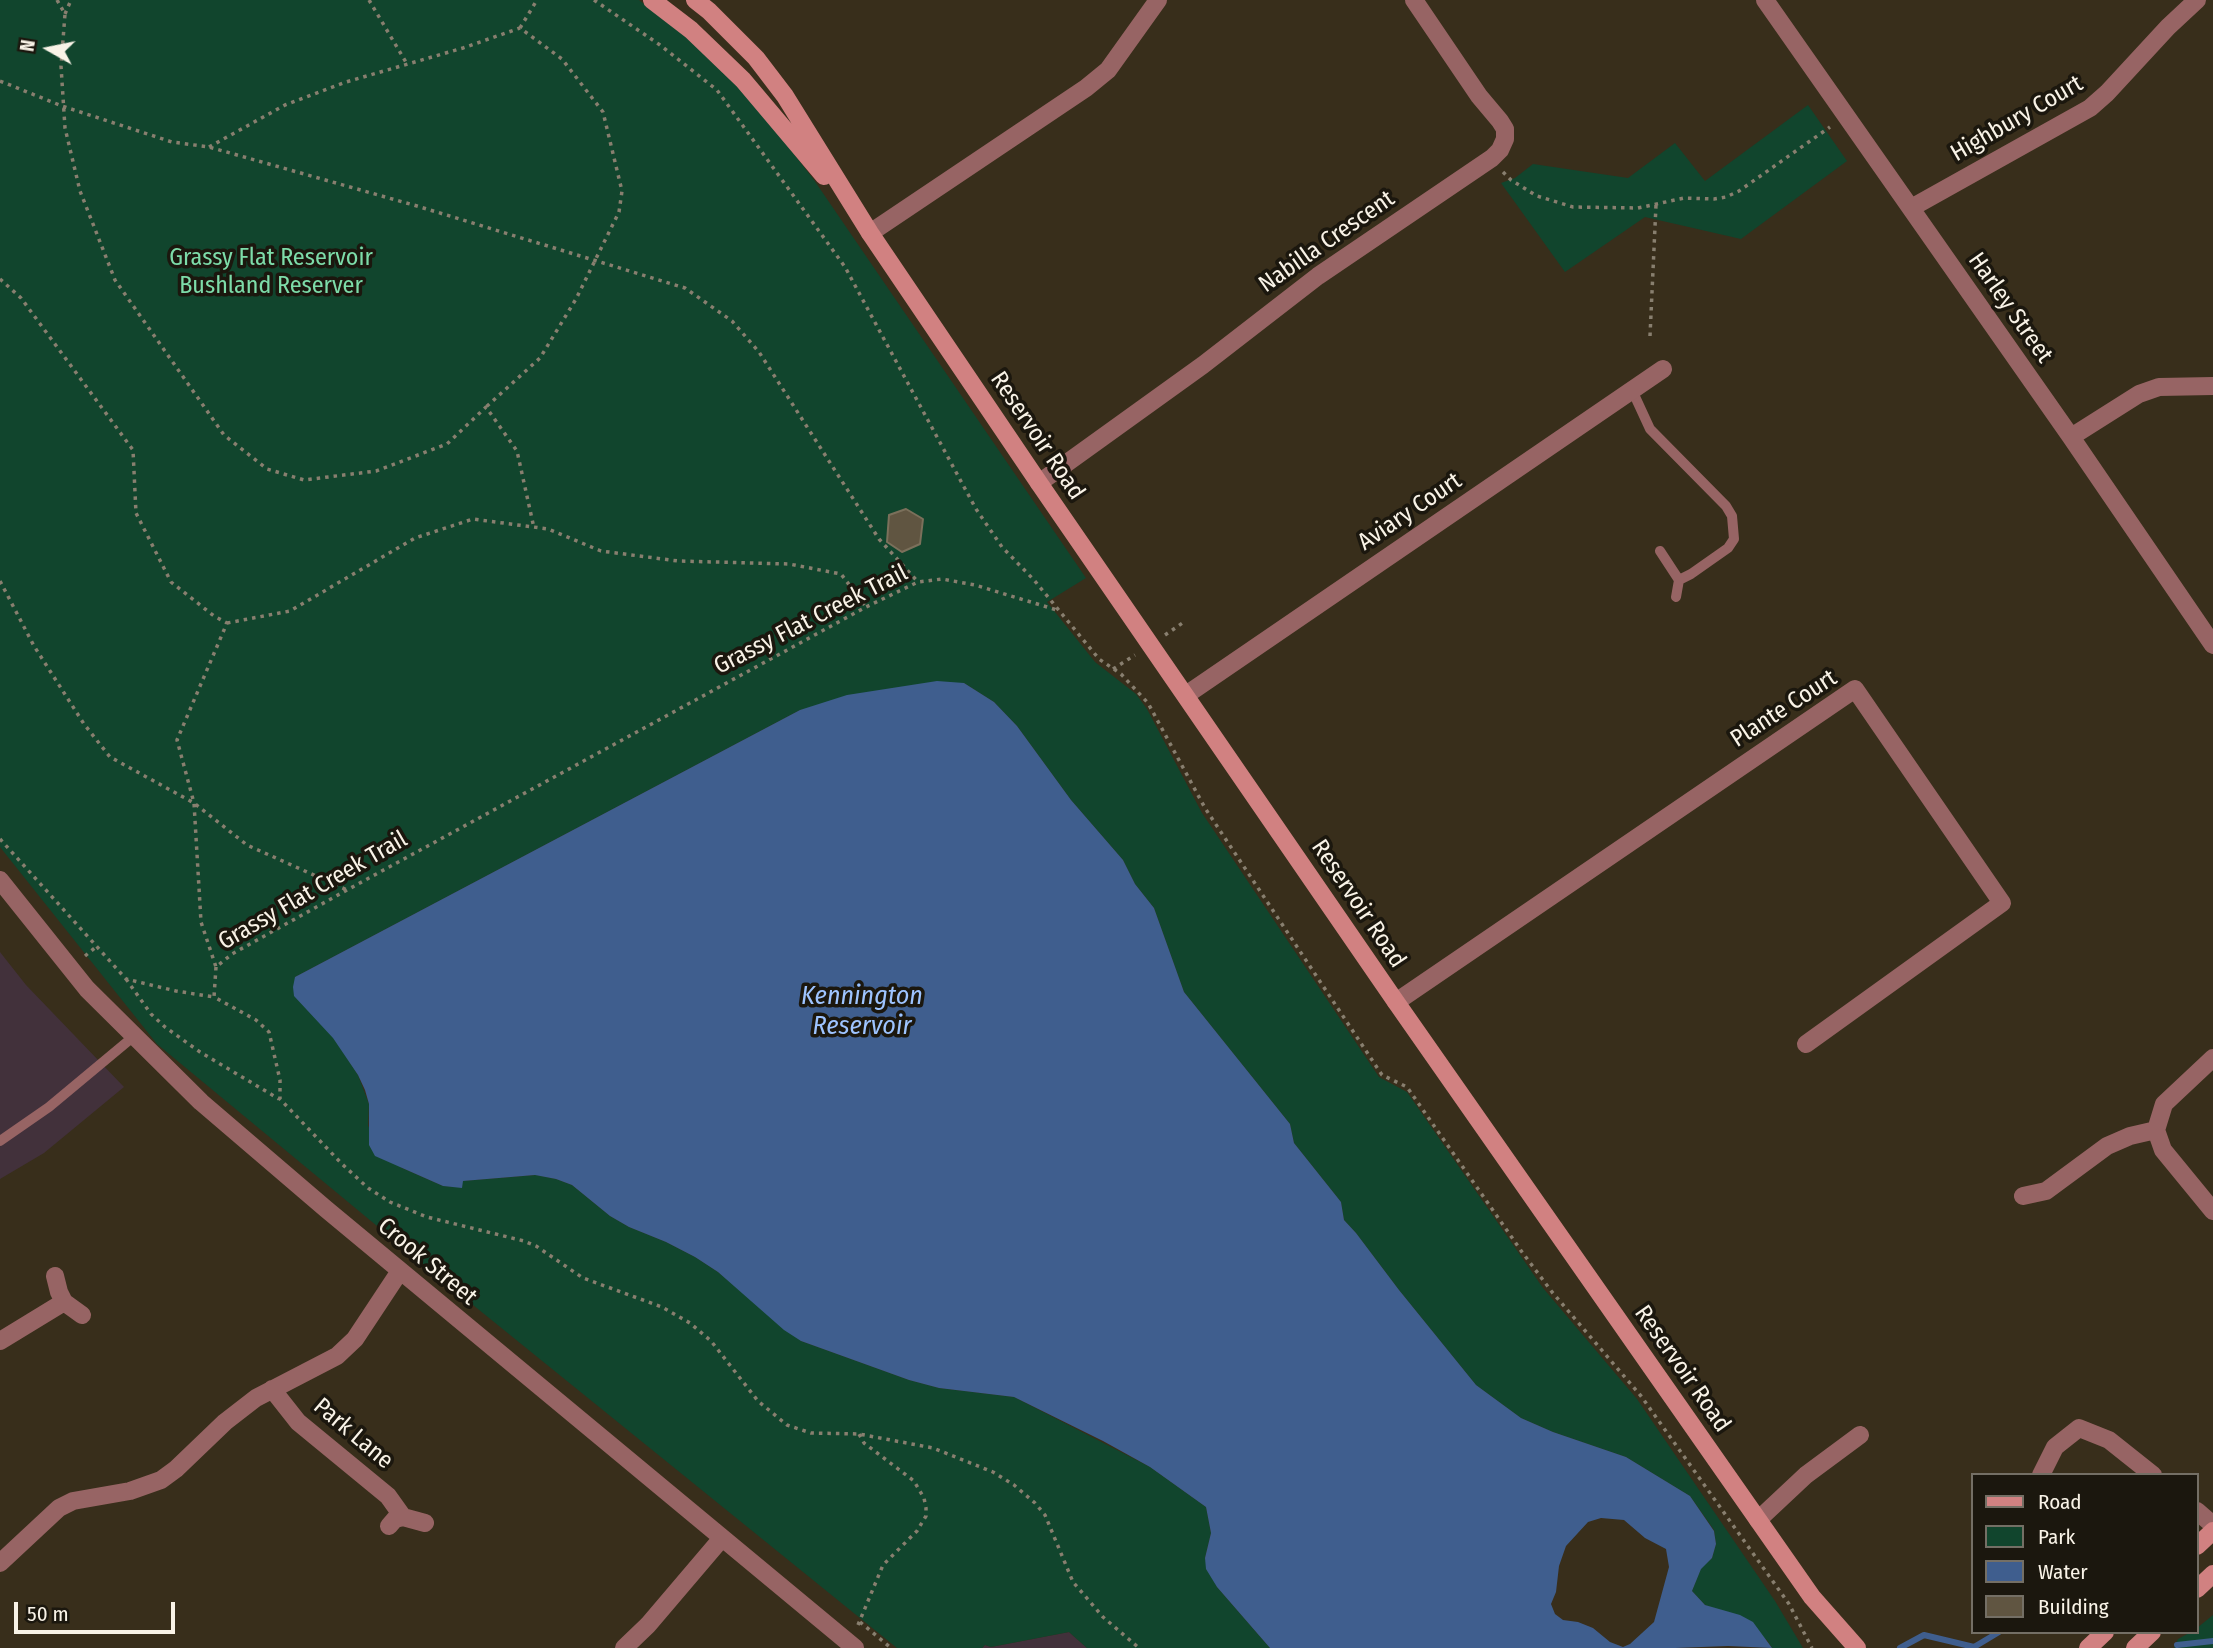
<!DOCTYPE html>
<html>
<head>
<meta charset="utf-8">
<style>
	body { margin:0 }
	#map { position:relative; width:2213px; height:1648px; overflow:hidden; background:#382e1b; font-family:"Fira Sans Condensed",sans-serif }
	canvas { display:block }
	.legend { position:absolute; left:1971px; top:1473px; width:228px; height:161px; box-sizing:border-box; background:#1b170e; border:2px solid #746f65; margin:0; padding:9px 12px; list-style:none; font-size:21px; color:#f9f3e7 }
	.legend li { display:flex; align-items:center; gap:14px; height:35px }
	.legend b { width:35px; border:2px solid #746f65 }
	.north { position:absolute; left:14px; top:14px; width:70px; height:70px; -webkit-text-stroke:5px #1b170e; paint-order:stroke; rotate:279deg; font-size:19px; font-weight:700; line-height:28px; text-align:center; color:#f9f3e7 }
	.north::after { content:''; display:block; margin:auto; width:24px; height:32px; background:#f9f3e7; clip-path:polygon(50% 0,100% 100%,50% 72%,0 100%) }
	.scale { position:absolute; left:14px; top:1602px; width:161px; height:32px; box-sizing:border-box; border:4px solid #f9f3e7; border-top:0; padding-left:9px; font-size:21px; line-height:24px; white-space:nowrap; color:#f9f3e7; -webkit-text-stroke:5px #1b170e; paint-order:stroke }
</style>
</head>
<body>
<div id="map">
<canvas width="2213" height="1648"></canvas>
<ul class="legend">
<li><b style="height:9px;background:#d18181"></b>Road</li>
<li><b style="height:19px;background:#11452d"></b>Park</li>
<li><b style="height:19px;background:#3f5e8e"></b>Water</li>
<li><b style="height:19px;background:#605541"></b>Building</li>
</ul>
<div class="north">N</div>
<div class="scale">50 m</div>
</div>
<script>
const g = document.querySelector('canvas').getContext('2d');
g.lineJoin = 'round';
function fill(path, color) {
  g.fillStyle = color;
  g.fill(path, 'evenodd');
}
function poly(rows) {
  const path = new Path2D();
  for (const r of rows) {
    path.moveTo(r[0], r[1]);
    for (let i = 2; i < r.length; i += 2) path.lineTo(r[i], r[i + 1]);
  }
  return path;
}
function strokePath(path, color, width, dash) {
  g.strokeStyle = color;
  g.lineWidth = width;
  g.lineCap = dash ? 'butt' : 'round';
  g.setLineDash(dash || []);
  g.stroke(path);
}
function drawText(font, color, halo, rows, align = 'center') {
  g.font = font + ' "Fira Sans Condensed",sans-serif';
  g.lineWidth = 7;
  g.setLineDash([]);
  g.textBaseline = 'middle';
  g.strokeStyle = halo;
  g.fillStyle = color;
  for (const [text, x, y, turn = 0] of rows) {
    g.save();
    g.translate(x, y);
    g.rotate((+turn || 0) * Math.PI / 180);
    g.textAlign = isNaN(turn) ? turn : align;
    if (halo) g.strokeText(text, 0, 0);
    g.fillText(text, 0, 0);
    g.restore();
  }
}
fill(poly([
	[0,952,26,985,124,1087,44,1153,0,1179],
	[1069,1632,1087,1648,982,1648,985,1645,991,1647]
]), '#42313b');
fill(poly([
	[0,0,639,0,700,48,758,107,814,180,1086,578,1047,602,1095,662,1136,694,1147,709,1202,813,1379,1077,1407,1092,1543,1288,1637,1399,1775,1601,1803,1648,1772,1648,1767,1640,1720,1611,1705,1605,1692,1591,1701,1568,1712,1558,1716,1544,1714,1530,1690,1496,1626,1457,1553,1432,1521,1418,1476,1385,1399,1290,1356,1233,1344,1220,1341,1202,1294,1143,1290,1124,1184,992,1154,908,1135,884,1123,860,1071,800,1017,726,994,702,964,683,800,710,295,977,358,1075,369,1104,368,1126,402,1168,443,1186,462,1187,462,1181,536,1175,556,1179,572,1185,610,1216,629,1227,666,1242,695,1257,718,1272,801,1341,909,1380,939,1388,1014,1397,1150,1467,1206,1507,1211,1533,1205,1558,1217,1587,1270,1648,1087,1648,1069,1632,991,1647,985,1645,982,1648,897,1648,452,1288,157,1044,0,847],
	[1808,105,1847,161,1741,239,1645,217,1565,272,1501,183,1515,178,1533,164,1628,178,1675,143,1705,181],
	[2213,1615,2213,1648,2174,1648,2178,1639,2191,1632,2197,1632,2197,1628]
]), '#11452d');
fill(poly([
	[937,681,964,683,994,702,1017,726,1071,800,1123,860,1135,884,1154,908,1184,992,1290,1124,1294,1143,1341,1202,1344,1220,1356,1233,1399,1290,1476,1385,1521,1418,1553,1432,1626,1457,1690,1496,1714,1531,1716,1544,1712,1558,1701,1569,1692,1591,1705,1605,1740,1615,1753,1622,1772,1648,1728,1646,1675,1648,1270,1648,1217,1587,1206,1569,1205,1558,1211,1533,1206,1507,1150,1467,1103,1441,1014,1397,939,1388,909,1380,801,1341,784,1330,718,1272,695,1257,666,1242,629,1227,610,1216,572,1185,556,1179,535,1175,463,1181,462,1188,443,1186,375,1156,369,1145,369,1104,365,1090,358,1075,333,1038,294,996,293,987,295,977,800,710,847,695],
	[1601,1518,1624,1520,1645,1538,1666,1549,1669,1567,1654,1622,1630,1644,1623,1647,1610,1642,1593,1628,1578,1622,1563,1620,1555,1614,1551,1604,1556,1592,1559,1566,1566,1546,1588,1522]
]), '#3f5e8e');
strokePath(poly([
	[2177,1645,2213,1641],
	[1900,1648,1924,1635,1974,1647,1999,1632]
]), '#3f5e8e', 6);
const building = poly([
	[906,509,923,519,920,544,902,552,887,542,889,515,906,509]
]);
fill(building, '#605541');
strokePath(building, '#7b705b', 2);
strokePath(poly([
	[57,0,65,14,61,66,65,128,80,191,115,280,224,435,267,469,304,480,376,471,447,444,486,407,517,451,534,528],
	[369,0,407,64],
	[594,0,660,45,717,90,845,267,976,509,1002,547,1034,580,1099,659,1121,674,1148,703,1205,808,1382,1075,1407,1087,1522,1252,1552,1292,1641,1396,1789,1604,1812,1648],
	[65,14,71,0],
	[520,28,537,0],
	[0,81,62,106,172,142,209,147,417,206,685,288,732,321,759,352,879,539,918,582],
	[209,147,285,105,346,82,463,48,520,28,562,59,603,112,622,191,619,212,576,299,540,358,486,407],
	[1503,172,1511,180,1537,196,1573,207,1638,208,1684,198,1714,199,1726,197,1739,191,1830,127],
	[0,279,21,298,133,450,136,513,171,582,214,616,227,623,177,740,194,803,201,922,216,967,232,954,347,890,866,607,918,582,942,579,975,585,1057,610],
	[1650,336,1656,205],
	[0,581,34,646,84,724,110,757,194,803,247,845,347,890],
	[227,623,290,611,415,538,473,519,548,529,601,551,678,561,789,564,841,574,866,607],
	[1165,635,1184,622],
	[1113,669,1135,655],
	[0,839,126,979,176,991,214,997],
	[85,956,97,946],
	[216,967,214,997,256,1020,269,1032,280,1080,280,1099,342,1164,368,1188,390,1202,427,1217,524,1241,536,1246,583,1278,662,1307,690,1323,711,1341,758,1401,787,1425,811,1433,859,1434,933,1448,993,1472,1014,1485,1035,1503,1045,1515,1073,1582,1103,1617,1139,1648],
	[126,979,151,1014,165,1027,200,1052,279,1099],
	[860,1622,891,1648],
	[858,1625,883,1565,917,1531,926,1516,926,1508,924,1498,914,1481,864,1443,859,1434]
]), '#887f6f', 3.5, [3.5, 5]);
strokePath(poly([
	[1632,390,1650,429,1726,506,1732,516,1734,539,1728,548,1691,574,1679,580],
	[1660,551,1679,580,1676,597],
	[0,1141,49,1107,133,1037]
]), '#976464', 10);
strokePath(poly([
	[1765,0,2071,437,2213,645],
	[1911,208,2090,108,2107,93,2168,27,2197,0],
	[870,233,1086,88,1108,70,1158,0],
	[2071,437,2139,394,2159,387,2213,386],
	[1039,483,1203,365,1318,276,1492,158,1500,150,1505,139,1505,129,1500,121,1479,96,1414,0],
	[1186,695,1663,369],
	[0,880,87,989,201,1102,326,1209,855,1648],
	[1396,1002,1855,689,2002,903,1806,1044],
	[2213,1058,2164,1104,2156,1130,2163,1150,2213,1211],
	[2023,1196,2046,1191,2107,1146,2130,1136,2156,1130],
	[55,1276,59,1292,64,1302,82,1315],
	[0,1341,64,1302],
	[272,1389,298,1422,388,1496,403,1517],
	[2041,1475,2055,1447,2079,1428,2109,1440,2153,1475],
	[2197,1511,2213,1525],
	[1758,1520,1806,1475,1860,1435],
	[389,1526,395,1519,403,1517,425,1523],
	[0,1563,59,1508,73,1501,130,1491,161,1480,176,1469,225,1422,256,1398,337,1356,355,1339,400,1271],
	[624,1648,648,1625,722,1538]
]), '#976464', 18);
strokePath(poly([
	[652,0,691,30,743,80,824,176],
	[695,0,709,11,756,58,785,96,870,233,1039,483,1396,1002,1812,1597,1857,1648],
	[2197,1546,2213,1531],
	[2197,1589,2213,1574],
	[2088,1648,2105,1632],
	[2135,1648,2152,1632]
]), '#d18181', 18);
drawText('24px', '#f9f3e7', '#1b170e', [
	["Highbury Court",2017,119,-30],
	["Nabilla Crescent",1327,242,-35],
	["Harley Street",2010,308,55],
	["Reservoir Road",1037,436,56],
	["Aviary Court",1410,512,-34],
	["Grassy Flat Creek Trail",811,620,-27],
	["Plante Court",1784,709,-33],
	["Grassy Flat Creek Trail",313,891,-30],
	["Reservoir Road",1358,904,56],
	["Crook Street",427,1262,40],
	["Reservoir Road",1682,1369,55],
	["Park Lane",353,1434,40]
]);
drawText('24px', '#7ddca9', '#1b170e', [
	["Grassy Flat Reservoir",271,258],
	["Bushland Reserver",271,286]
]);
drawText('italic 26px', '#9ec4ff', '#1b170e', [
	["Kennington",862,997],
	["Reservoir",862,1027]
]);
</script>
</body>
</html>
